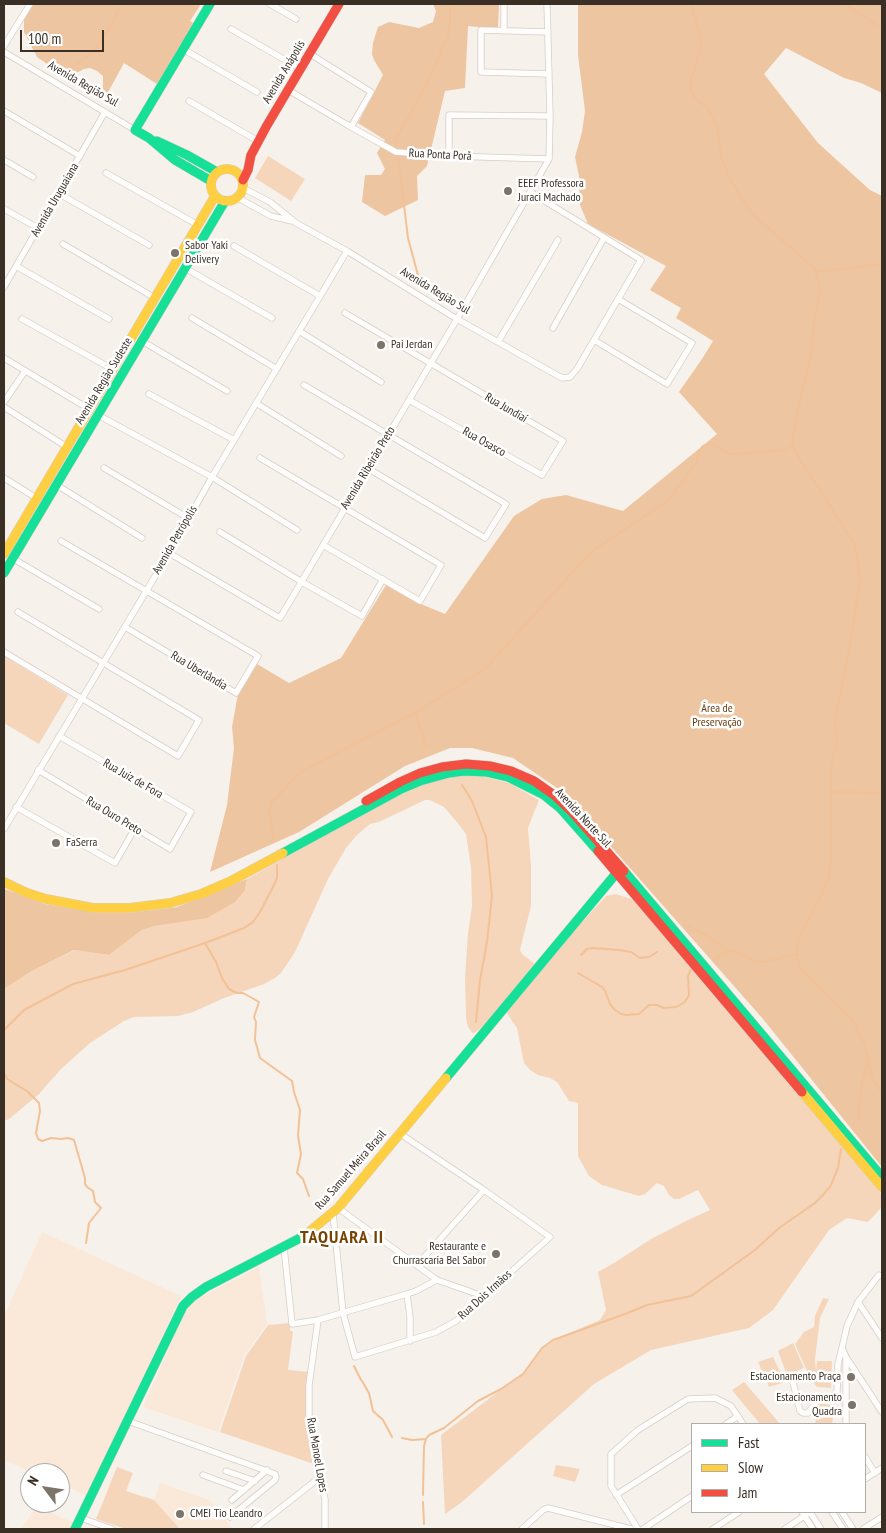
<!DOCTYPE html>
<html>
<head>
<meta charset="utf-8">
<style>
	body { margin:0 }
	#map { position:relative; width:886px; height:1533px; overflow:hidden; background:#f7f1eb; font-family:"PT Sans Narrow",sans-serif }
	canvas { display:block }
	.frame { position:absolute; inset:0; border:5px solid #3a2f25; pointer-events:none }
	.legend { position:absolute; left:691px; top:1423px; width:175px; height:90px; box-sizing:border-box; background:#fff; border:1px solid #b0aca8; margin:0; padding:6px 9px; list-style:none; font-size:15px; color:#3a2f25 }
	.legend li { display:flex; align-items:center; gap:10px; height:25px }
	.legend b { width:25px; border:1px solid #b0aca8 }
	.north { position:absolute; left:20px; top:1463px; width:50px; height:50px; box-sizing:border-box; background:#fff; border:1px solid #b0aca8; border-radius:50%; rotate:301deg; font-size:14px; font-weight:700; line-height:20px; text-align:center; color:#3a2f25 }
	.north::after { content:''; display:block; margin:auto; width:18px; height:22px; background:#7c736a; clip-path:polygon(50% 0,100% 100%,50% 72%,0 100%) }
	.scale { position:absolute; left:20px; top:30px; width:84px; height:22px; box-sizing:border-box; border:2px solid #3a2f25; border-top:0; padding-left:6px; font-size:15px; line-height:18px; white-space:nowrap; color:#3a2f25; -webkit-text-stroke:4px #fff; paint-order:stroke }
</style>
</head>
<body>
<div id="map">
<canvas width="886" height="1533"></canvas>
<div class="frame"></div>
<ul class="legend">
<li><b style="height:6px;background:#16e098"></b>Fast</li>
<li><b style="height:6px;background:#ffcf43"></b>Slow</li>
<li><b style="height:6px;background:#f24e42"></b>Jam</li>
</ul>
<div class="north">N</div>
<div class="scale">100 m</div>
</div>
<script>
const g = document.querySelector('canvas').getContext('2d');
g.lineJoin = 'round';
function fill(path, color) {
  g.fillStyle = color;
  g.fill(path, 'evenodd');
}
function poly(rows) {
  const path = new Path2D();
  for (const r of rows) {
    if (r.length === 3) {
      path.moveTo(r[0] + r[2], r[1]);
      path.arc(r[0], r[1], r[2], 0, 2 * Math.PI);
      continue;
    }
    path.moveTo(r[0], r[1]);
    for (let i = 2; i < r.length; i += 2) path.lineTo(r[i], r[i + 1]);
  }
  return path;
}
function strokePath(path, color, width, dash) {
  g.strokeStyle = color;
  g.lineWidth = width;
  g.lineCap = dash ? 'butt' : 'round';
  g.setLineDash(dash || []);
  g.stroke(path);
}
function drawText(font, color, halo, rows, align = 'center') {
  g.font = font + ' "PT Sans Narrow",sans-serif';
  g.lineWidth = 5;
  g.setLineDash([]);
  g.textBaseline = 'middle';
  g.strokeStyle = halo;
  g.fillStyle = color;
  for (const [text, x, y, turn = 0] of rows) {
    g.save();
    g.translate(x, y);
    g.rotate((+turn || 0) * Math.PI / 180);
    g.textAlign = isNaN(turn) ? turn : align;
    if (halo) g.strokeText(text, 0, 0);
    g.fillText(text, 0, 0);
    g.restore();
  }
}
fill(poly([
	[42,1232,181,1296,87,1496,60,1484,60,1473,34,1473,4,1460,4,1317],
	[259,1267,267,1324,244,1356,218,1432,143,1407,183,1316,190,1306,197,1299],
	[160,1483,209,1500,233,1529,177,1529,178,1528,154,1500],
	[37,1506,74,1523,71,1529,21,1529]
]), '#fae8d8');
fill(poly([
	[268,156,305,179,291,201,255,178],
	[4,656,68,695,39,744,4,723],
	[460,775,483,776,509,783,539,800,528,828,531,866,531,906,520,950,522,954,540,968,606,896,616,894,634,900,873,1181,882,1195,882,1207,868,1222,847,1218,829,1230,773,1310,749,1328,651,1350,594,1384,462,1502,445,1514,441,1435,523,1373,544,1347,560,1337,600,1320,606,1310,598,1272,614,1263,651,1239,688,1220,710,1210,698,1190,679,1199,674,1199,669,1195,664,1186,657,1183,645,1194,639,1196,602,1185,589,1176,578,1156,578,1103,569,1101,557,1082,550,1078,538,1075,530,1070,524,1063,517,1028,504,1009,476,1032,472,1033,468,1027,466,1018,465,977,468,933,472,906,471,868,466,834,460,826,444,807,430,800,425,800,379,822,370,824,357,835,346,848,328,879,295,952,281,973,275,978,264,984,224,998,193,1012,178,1016,134,1017,124,1021,90,1043,61,1069,39,1094,9,1119,4,1121,4,989,32,971,75,950,109,955,142,930,245,890,247,879,368,811,422,784],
	[823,1298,829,1299,820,1318,815,1359,816,1371,817,1361,832,1361,831,1388,817,1387,806,1373,807,1371,795,1344,804,1332,814,1327,815,1316],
	[290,1323,290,1331,293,1331,288,1370,309,1372,314,1464,220,1432,246,1356,268,1325],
	[793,1343,804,1368,787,1375,778,1351],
	[773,1357,785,1382,769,1387,758,1362],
	[744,1382,764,1405,780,1424,760,1424,732,1390],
	[820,1403,835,1406,832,1424,815,1424],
	[556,1465,580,1469,575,1482,553,1476],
	[117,1467,133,1473,126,1491,154,1500,179,1528,177,1529,126,1529,96,1519]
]), '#f5d6ba');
fill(poly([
	[33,4,201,4,190,21,195,24,157,84,124,63,107,94,103,89,103,76,97,71,90,68,84,69,71,76,60,73,37,57,24,32,24,18],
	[433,4,499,4,498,29,468,26,465,88,445,91,427,166,417,176,418,200,385,216,362,202,365,175,381,175,385,169,377,153,385,140,358,123,383,75,374,60,372,54,373,43,378,27,389,22,419,28,433,22,436,11],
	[578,4,882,4,882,93,861,83,844,78,786,48,764,74,818,143,870,190,882,196,882,1167,763,1019,563,792,513,758,472,748,450,748,405,766,299,832,210,872,227,805,234,748,232,727,238,694,257,664,289,683,341,658,386,585,421,604,445,614,514,516,542,499,566,495,623,511,717,434,679,392,702,359,713,341,676,318,681,308,650,290,666,266,588,224,580,205,579,176,575,157,582,132,585,111,578,55],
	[247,879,245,890,235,902,207,918,154,926,142,930,109,955,74,950,32,971,4,989,5,889,45,904,87,911,128,913,177,907]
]), '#edc5a1');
strokePath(poly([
	[691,4,701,39,700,50,690,83,691,91,694,97,707,108,713,118,718,131,721,155,727,173,747,207,759,220,814,268,819,282,820,290,813,330,812,350,796,418,792,445,801,462,827,500,832,509,853,542,857,554,860,583,849,650,835,721,837,742,831,766,831,859,829,876,824,890,802,932,797,944,797,954,798,962,801,969,830,999,845,1012,855,1024,864,1044,873,1079,882,1093],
	[846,4,858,13,882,28],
	[68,70,88,56,94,50,112,24,121,4],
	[396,148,396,139,427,84,448,36,450,24,450,4],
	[398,156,408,238,419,279],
	[815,272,882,264],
	[415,713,427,747],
	[462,785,472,801,486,837,492,896,487,942,480,980,476,1022],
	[832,792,882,793],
	[274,841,269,809,272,802,302,771,415,713,485,669,591,552,669,500,696,463,699,451,703,446,708,444,716,445,723,451,730,454,735,454,786,450,792,445],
	[687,926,705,934,725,949,741,954,756,962,765,962,797,954],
	[205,943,216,962,222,978,229,989,237,993,243,993,259,1002,254,1017,256,1022,255,1040,260,1058,292,1081,294,1092,300,1110,298,1136,301,1154,297,1173,303,1179,309,1196],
	[581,955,587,949,592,948,619,950,631,952,640,958,649,957,657,952],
	[715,959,727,951],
	[578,973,602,987,605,991,610,1004,615,1010,621,1014,626,1015,639,1014,649,1005,657,1005,664,1008,676,1007,685,1002,689,995,688,976,691,969],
	[4,1030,24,1010,73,984,125,970,208,942,244,928,253,922,260,912,274,885,277,878,277,865],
	[4,1073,7,1079,27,1091,39,1103,40,1111,36,1133,38,1139,42,1141,51,1138,61,1139,68,1138,74,1140,85,1178,85,1184,87,1187,93,1191,95,1202,101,1208,89,1223,86,1243],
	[858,1120,861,1087,867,1066],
	[354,1366,361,1380],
	[362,1381,369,1393,373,1411,383,1420,392,1437],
	[402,1438,412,1440,426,1439],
	[423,1495,424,1446,426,1439,429,1435,444,1428,478,1401,501,1389,523,1374,542,1348,553,1340,625,1314,647,1305,691,1296,755,1250,779,1228,815,1203,822,1196,830,1187,838,1168,841,1149],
	[423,1502,424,1524]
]), '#f3c196', 2);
const street = poly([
	[270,4,296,19],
	[231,29,301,69],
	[504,31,504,4],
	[548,32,481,30,481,72,549,74],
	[4,46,30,4],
	[183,49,257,92],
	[4,52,135,130],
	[310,54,371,92,351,127],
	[288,90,351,127,396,152,449,156,549,159],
	[189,101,258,141],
	[4,111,80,156],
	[449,156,449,115,550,116],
	[4,160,33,177],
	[106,173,198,225],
	[243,188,270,202,296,223,347,251,457,319,562,378,570,377,577,369,641,260,530,192],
	[58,193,149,245],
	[238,198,271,216,292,221],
	[4,209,38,228],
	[63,244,155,298],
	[234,246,320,296],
	[16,266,109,319],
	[185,268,272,318],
	[4,287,105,112],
	[345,313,563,441,542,475,409,400],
	[192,318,277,369],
	[22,319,114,370],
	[553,328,604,238],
	[299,331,381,382],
	[594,340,667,384,692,343,618,299],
	[142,341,227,391],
	[498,342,558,240],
	[4,358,89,409],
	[304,385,506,504,485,538,369,469],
	[149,394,234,440],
	[4,402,25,371],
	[256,403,341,456],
	[4,407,67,447],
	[98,415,212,477,297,530],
	[260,458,441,565,420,601,323,545],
	[104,468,188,518],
	[4,478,38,499],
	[55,484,142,538],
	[220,532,302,582,362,616,383,579],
	[61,541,258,656,236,693,125,627],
	[169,553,280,618,457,319,549,159,550,116,547,4],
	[12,558,99,609],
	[4,652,178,756,199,720,18,612],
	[38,770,170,849,191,812,59,736],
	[16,807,115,863,135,828],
	[4,829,169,553,212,477,347,251],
	[338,1208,437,1280,483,1296],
	[333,1213,343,1313,355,1357,436,1332,456,1321,550,1237,484,1190,399,1133],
	[284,1247,292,1324,318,1320,407,1294,416,1291,437,1280],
	[417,1265,484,1190],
	[407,1294,410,1317,410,1341],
	[858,1302,882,1338],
	[318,1320,309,1385,309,1420,316,1463,325,1499,325,1529],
	[846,1357,882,1412],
	[792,1378,800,1411,803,1413,808,1413,820,1397,834,1396,837,1392,838,1364,842,1348],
	[128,1421,275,1474,276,1477,275,1480,230,1517],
	[726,1424,738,1416],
	[846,1424,846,1357,842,1348,847,1326,858,1302,879,1275,882,1276],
	[865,1457,875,1473],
	[226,1471,255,1481],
	[203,1475,244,1490],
	[865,1479,882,1468],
	[616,1495,692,1446],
	[232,1500,267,1470],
	[802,1512,813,1529],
	[810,1512,821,1529],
	[832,1512,843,1529],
	[842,1512,853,1529],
	[81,1518,112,1529],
	[254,1529,319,1478],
	[522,1529,543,1510,548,1508,631,1529],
	[638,1529,611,1486,611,1454,638,1430,688,1399,715,1398,731,1406,743,1424],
	[643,1529,692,1496],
	[713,1529,739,1512],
	[785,1529,810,1512],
	[863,1529,882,1517]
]);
const fast = poly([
	[210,4,135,130,149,138,175,160,211,181],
	[157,141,187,155,217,172],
	[4,573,225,201],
	[283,853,401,789,420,781,449,773,464,771,487,772,508,777,544,795,560,808,598,851],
	[624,871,882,1177],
	[446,1078,619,870],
	[75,1529,183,1306,192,1297,206,1287,304,1236]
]);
const slow = poly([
	[227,185,16],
	[4,554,215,196],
	[4,882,27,893,46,899,93,908,129,908,170,903,201,894,231,881,283,853],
	[802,1092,882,1187],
	[304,1236,338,1208,446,1078]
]);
const jam = poly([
	[243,180,248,170,251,155,266,127,339,4],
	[366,801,400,782,420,773,442,767,466,764,490,766,511,771,534,781,554,795,572,812,624,871],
	[598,851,802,1092]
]);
strokePath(street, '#d6cec7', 7);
strokePath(fast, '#d6cec7', 10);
strokePath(slow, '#d6cec7', 10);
strokePath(jam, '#d6cec7', 10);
strokePath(street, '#fefdfc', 5.5);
strokePath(fast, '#16e098', 9);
strokePath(slow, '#ffcf43', 9);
strokePath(jam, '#f24e42', 9);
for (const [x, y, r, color] of [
	[508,191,5,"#7c736a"],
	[175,253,5,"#7c736a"],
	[381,345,5,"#7c736a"],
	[56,843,5,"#7c736a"],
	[496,1254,5,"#7c736a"],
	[851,1377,5,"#7c736a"],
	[852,1405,5,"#7c736a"],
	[180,1514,5,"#7c736a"]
]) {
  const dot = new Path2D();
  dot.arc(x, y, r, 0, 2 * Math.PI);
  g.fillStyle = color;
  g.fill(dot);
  strokePath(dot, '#fff', 2);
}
drawText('12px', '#3a2f25', '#fff', [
	["Avenida Anápolis",284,72,-59],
	["Avenida Região Sul",83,84,30],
	["Rua Ponta Porã",440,155,3],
	["Avenida Uruguaiana",55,200,-60],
	["Avenida Região Sul",435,291,31],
	["Avenida Região Sudeste",104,381,-59],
	["Rua Jundiaí",506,408,30],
	["Rua Osasco",484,442,29],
	["Avenida Ribeirão Preto",368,468,-59],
	["Avenida Petrópolis",175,540,-60],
	["Rua Uberlândia",199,671,31],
	["Rua Juiz de Fora",133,779,30],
	["Rua Ouro Preto",114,816,31],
	["Avenida Norte-Sul",583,818,47],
	["Rua Samuel Meira Brasil",351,1170,-49],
	["Rua Dois Irmãos",485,1295,-42],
	["Rua Manoel Lopes",317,1455,80]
]);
drawText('12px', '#3a2f25', '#fff', [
	["EEEF Professora",518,184],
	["Juraci Machado",518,198],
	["Sabor Yaki",185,246],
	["Delivery",185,260],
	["Pai Jerdan",391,345],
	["FaSerra",66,843],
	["Restaurante e",486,1247,"right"],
	["Churrascaria Bel Sabor",486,1261,"right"],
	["Estacionamento Praça",841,1377,"right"],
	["Estacionamento",842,1398,"right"],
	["Quadra",842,1412,"right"],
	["CMEI Tio Leandro",190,1514]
], 'left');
drawText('12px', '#6a3e10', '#fff', [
	["Área de",717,709],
	["Preservação",717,723]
]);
g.letterSpacing = '1px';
drawText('bold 18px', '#784302', '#fff', [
	["TAQUARA II",342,1238]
]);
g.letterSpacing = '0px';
</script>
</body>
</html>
